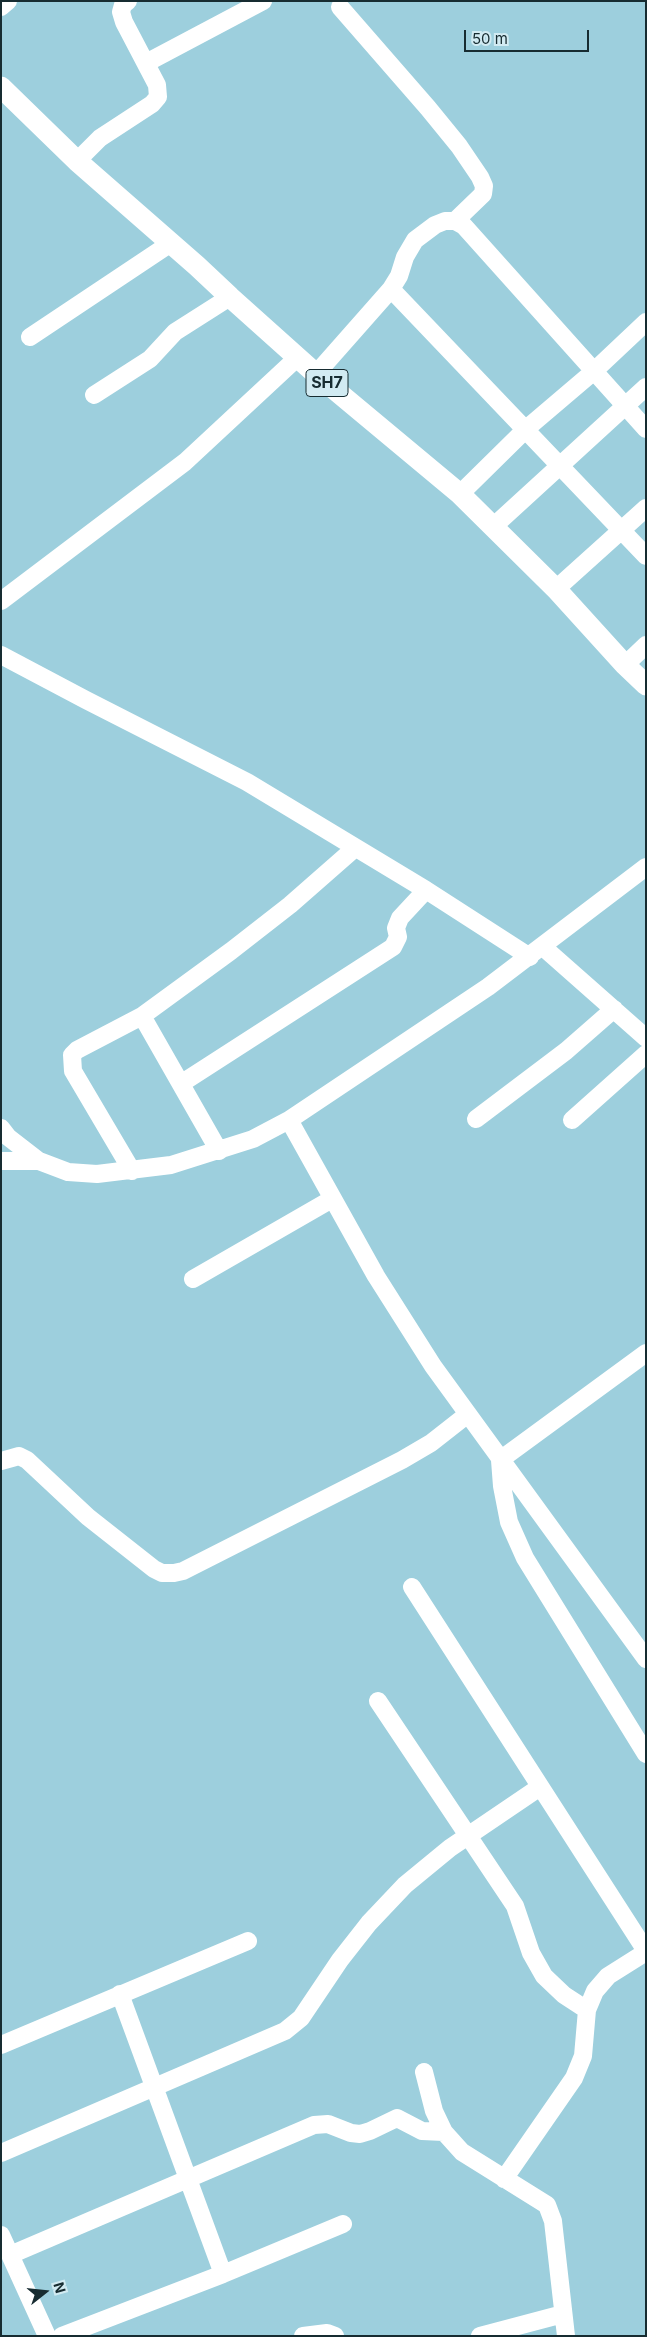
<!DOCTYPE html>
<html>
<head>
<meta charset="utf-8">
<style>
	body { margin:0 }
	#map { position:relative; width:647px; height:2337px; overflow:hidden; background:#9dcfdd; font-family:Inter,sans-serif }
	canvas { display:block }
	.frame { position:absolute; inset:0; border:2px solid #172c31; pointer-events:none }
	.north { position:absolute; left:20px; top:2267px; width:50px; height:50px; -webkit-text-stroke:4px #d2ebf2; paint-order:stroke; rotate:74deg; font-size:14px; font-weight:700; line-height:20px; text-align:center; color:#172c31 }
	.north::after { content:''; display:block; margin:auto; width:18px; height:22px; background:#172c31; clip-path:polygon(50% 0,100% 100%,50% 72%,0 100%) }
	.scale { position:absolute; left:464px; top:30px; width:125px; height:22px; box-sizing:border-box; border:2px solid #172c31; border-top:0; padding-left:6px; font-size:15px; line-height:18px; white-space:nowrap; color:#172c31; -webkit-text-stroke:4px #d2ebf2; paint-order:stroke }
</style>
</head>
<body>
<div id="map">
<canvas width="647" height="2337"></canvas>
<div class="frame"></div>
<div class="north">N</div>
<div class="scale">50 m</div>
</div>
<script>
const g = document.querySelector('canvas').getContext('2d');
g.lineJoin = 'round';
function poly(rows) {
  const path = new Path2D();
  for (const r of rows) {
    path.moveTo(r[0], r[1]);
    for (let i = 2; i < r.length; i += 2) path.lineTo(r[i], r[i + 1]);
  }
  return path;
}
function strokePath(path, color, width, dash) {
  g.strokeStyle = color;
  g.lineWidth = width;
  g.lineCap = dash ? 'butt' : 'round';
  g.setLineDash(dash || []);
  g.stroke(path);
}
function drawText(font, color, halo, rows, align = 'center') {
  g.font = font + ' Inter,sans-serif';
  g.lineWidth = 5;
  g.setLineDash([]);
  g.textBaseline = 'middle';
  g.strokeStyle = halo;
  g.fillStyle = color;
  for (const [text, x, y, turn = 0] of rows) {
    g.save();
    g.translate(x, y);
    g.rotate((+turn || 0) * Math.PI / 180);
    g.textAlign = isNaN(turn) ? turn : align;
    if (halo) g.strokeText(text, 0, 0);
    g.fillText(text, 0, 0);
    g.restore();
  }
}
strokePath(poly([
	[1,7,8,1],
	[340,7,428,108,459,146,480,177,484,186,483,194,455,221],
	[146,63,263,1],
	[77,161,100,138,152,104,158,97,157,85,124,22,121,12,123,5,128,1],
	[391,289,646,556],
	[30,337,171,243],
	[316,374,391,289,399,276,405,257,415,240,435,225,445,221,455,221,464,226,646,429],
	[94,395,150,359,175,332,230,297],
	[460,494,526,429,593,372,646,322],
	[494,526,646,387],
	[556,589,646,508],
	[1,601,185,462,298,357],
	[1,655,86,700,247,782,426,890,530,957],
	[625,665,646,645],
	[543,947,646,1038],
	[142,1016,219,1151],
	[182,1083,393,947,398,937,396,928,400,918,426,890],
	[476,1119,566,1051,614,1009],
	[289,1120,376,1276,433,1366,646,1659],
	[572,1120,646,1054],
	[1,1128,8,1137,39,1161,68,1172,97,1174,171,1165,253,1139,289,1120,488,987,646,867],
	[1,1161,39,1161],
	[132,1171,73,1071,72,1055,77,1050,142,1016,231,951,290,905,355,848],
	[193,1279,332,1199],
	[646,1353,500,1460,502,1486,509,1522,525,1558,646,1754],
	[1,1461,19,1456,27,1460,88,1517,154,1569,162,1573,174,1573,183,1571,402,1460,431,1443,468,1414],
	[412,1587,646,1951],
	[378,1701,515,1906,531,1953,544,1976,564,1995,587,2010],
	[120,1994,223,2274],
	[1,2045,248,1941],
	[424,2072,434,2111,444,2132,462,2152,547,2205,553,2221,566,2336],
	[1,2153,285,2031,301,2018,340,1960,369,1923,405,1885,450,1848,540,1787],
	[504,2179,574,2078,583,2056,587,2010,595,1991,608,1976,646,1952],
	[1,2235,47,2336],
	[10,2255,314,2125,328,2124,351,2133,360,2134,370,2131,397,2118,422,2131,444,2132],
	[62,2336,223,2274,343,2224],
	[303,2336,327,2333,335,2336],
	[480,2336,563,2314]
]), '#fff', 18);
strokePath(poly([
	[1,87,77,161,197,266,230,297,316,374,460,494,556,589,625,665,646,685]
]), '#fff', 21);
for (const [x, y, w] of [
	[327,383,42]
]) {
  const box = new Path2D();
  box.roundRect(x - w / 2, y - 13.5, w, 27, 4);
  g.fillStyle = '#d2ebf2';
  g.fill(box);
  strokePath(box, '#172c31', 1);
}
drawText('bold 16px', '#172c31', null, [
	["SH7",327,383]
]);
</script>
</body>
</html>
